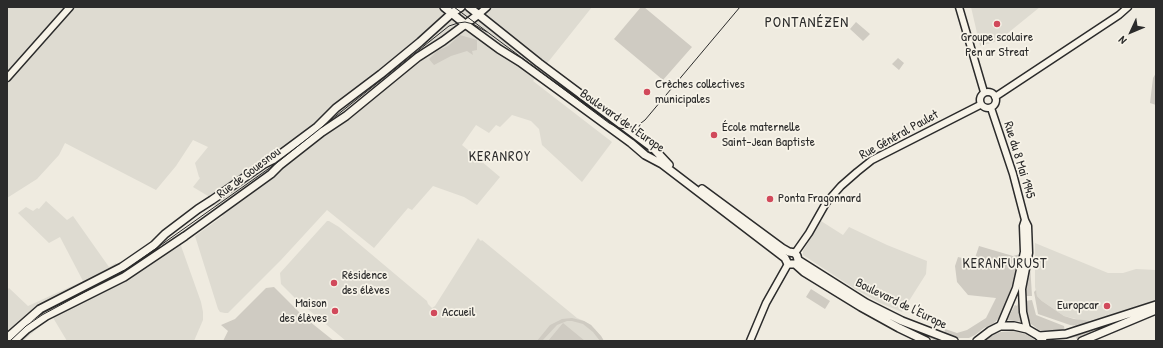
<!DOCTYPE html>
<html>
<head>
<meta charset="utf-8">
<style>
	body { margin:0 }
	#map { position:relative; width:1163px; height:348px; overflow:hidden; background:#efebe0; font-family:"Patrick Hand",sans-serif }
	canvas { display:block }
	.frame { position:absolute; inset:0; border:8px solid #2b2b2b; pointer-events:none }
	.north { position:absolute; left:1111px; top:12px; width:40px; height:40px; -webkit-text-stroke:3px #f7f3e8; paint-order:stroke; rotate:226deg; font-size:11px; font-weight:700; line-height:16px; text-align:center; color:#2b2b2b }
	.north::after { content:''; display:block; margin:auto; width:14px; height:18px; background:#2b2b2b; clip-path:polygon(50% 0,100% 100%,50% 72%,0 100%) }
</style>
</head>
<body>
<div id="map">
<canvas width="1163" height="348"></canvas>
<div class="frame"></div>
<div class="north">N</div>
</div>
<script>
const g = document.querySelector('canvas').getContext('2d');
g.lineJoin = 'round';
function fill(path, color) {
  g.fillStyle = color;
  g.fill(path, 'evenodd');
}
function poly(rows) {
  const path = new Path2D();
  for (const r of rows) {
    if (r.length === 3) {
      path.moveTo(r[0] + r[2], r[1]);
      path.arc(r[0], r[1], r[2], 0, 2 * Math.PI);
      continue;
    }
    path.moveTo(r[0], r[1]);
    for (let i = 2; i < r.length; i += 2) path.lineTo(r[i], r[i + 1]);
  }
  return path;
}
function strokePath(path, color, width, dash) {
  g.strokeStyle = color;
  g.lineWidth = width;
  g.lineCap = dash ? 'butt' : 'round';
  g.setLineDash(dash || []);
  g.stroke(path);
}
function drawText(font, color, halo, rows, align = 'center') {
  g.font = font + ' "Patrick Hand",sans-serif';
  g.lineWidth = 3.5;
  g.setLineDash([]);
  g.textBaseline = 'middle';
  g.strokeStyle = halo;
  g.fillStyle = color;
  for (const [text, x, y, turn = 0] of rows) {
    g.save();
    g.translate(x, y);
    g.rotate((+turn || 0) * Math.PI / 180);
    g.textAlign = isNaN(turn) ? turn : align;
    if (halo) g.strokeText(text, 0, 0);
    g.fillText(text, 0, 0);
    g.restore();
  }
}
fill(poly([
	[7,7,592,7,533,81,612,142,582,182,542,145,539,129,531,121,512,115,500,127,496,125,489,133,476,125,462,145,500,177,477,205,464,197,433,186,412,210,408,208,374,248,327,210,281,260,228,313,225,313,220,312,218,309,195,236,223,216,208,196,193,187,200,178,199,177,195,163,208,147,193,140,176,166,156,190,65,143,59,155,37,179,7,198],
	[971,7,1040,7,998,41,980,46],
	[46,201,67,220,73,216,109,267,116,263,126,278,180,243,201,302,203,312,203,320,194,341,67,341,52,316,23,341,7,341,7,290,9,288,28,306,83,281,60,237,49,243,18,213,26,207,33,211,37,208,39,209],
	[327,221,329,221,339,227,427,301,428,304,432,308,435,306,478,238,481,241,482,240,577,318,584,321,591,325,601,336,604,341,346,341,297,300,281,284,280,273],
	[821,221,843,235,849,227,887,245,927,261,926,274,902,312,880,303,855,289,803,255,803,251],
	[1035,243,1108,273,1123,273,1136,269,1156,270,1156,300,1118,313,1092,320,1084,321,1064,316,1042,301,1037,296,1035,287]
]), '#dedbd1');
fill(poly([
	[641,7,644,7,692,47,663,80,614,39],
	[856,22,870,34,863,41,850,29],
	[460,35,477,40,477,50,472,51,473,55,467,51,451,56,434,65,429,59,437,51,448,46],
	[898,58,904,63,899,70,892,64],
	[1156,73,1156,105,1150,103,1153,78],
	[979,246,1013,256,1020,254,1019,266,1006,302,999,318,993,324,984,328,975,335,969,338,957,338,944,334,945,329,957,333,967,330,986,318,996,298,968,295,957,282,955,266,958,257,974,261],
	[1030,264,1032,296,1025,296,1026,282],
	[274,287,304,317,334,341,223,341,228,331,221,325,235,319,266,288],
	[811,289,830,301,825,309,806,297],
	[1036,290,1037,296,1042,301,1064,316,1074,319,1092,321,1077,326,1070,325,1038,314,1034,292],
	[1032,300,1036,315,1064,326,1065,331,1039,330,1031,324,1027,317,1025,301],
	[1019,301,1023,322,1007,320,1015,305,1017,306],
	[1156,307,1077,340,1076,337,1069,338,1068,337,1112,323],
	[877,311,937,337,936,341,894,323],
	[572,318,584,321,591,325,601,336,604,341,600,341,593,332,583,324,572,321,567,321,557,325,542,341,537,341,550,325,562,319],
	[563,323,585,341,548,341],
	[1014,331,1025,334,1037,341,984,341,990,336,1001,332]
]), '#cfcbc2');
const tertiary = poly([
	[959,7,984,92],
	[479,14,487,7],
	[7,78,70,7],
	[988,100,8],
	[995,97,1119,15,1128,7],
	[991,108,1013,174,1025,220,1028,226,1029,253,1022,289,1023,312,1027,329],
	[795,253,809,233,826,203,841,186,857,172,872,160,980,105],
	[1000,326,1016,288,1024,252,1023,226,1025,220],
	[750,341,766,303,788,264]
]);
const secondary = poly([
	[1039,336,1066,334,1156,305],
	[7,338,40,309,122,267,154,245,165,234,198,209,212,200,264,164,274,159,317,127,336,108,381,74,420,42,452,13,461,7],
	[14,341,27,329,46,316,124,277,185,236,271,174,280,165,322,132,346,116,418,57,443,41,479,14],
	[1082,341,1156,310]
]);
const primary = poly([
	[444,7,465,24,499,49,520,62,631,143,645,155,662,164,785,258,788,264,795,264],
	[469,7,539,63,654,149,669,165],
	[702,189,782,248,789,252,795,253,797,256,798,260],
	[798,260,866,303,902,321,954,341],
	[795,264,804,272,861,307,899,328,926,341],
	[977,341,990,331,1000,326,1014,326,1027,329,1039,336,1043,341]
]);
strokePath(tertiary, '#2b2b2b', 9);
strokePath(secondary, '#2b2b2b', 10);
strokePath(primary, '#2b2b2b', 10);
strokePath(tertiary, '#f7f3e8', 6);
strokePath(secondary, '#f7f3e8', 7);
strokePath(primary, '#f7f3e8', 7);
strokePath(poly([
	[454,7,609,123,619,128,627,129,637,126,645,120,740,7],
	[10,341,26,326,42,315,127,269,278,162,449,26,458,23,465,22,473,24,487,32]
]), '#2b2b2b', 1);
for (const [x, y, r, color] of [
	[997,24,4,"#d1495b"],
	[647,92,4,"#d1495b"],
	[714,135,4,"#d1495b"],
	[770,199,4,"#d1495b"],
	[334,283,4,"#d1495b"],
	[1107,306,4,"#d1495b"],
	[335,311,4,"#d1495b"],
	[434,313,4,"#d1495b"]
]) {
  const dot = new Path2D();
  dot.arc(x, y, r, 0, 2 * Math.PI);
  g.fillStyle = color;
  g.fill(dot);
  strokePath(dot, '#f7f3e8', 1.5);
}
drawText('13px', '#2b2b2b', '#f7f3e8', [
	["Groupe scolaire",997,38,"center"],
	["Pen ar Streat",997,53,"center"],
	["Crèches collectives",655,85],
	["municipales",655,100],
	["École maternelle",722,128],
	["Saint-Jean Baptiste",722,143],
	["Ponta Fragonnard",778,199],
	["Résidence",342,276],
	["des élèves",342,291],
	["Maison",327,304,"right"],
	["des élèves",327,319,"right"],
	["Europcar",1099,306,"right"],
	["Accueil",442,313]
], 'left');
drawText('13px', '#2b2b2b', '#f7f3e8', [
	["Boulevard de l'Europe",622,121,35],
	["Rue Général Paulet",899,135,-29],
	["Rue du 8 Mai 1945",1019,160,73],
	["Rue de Gouesnou",249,173,-37],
	["Boulevard de l'Europe",901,304,26]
]);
g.letterSpacing = '1px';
drawText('14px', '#2b2b2b', '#f7f3e8', [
	["KERANROY",500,157],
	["KERANFURUST",1005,264]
]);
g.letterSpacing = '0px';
g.letterSpacing = '1px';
drawText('15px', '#2b2b2b', '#f7f3e8', [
	["PONTANÉZEN",807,23]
]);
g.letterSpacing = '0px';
</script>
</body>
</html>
